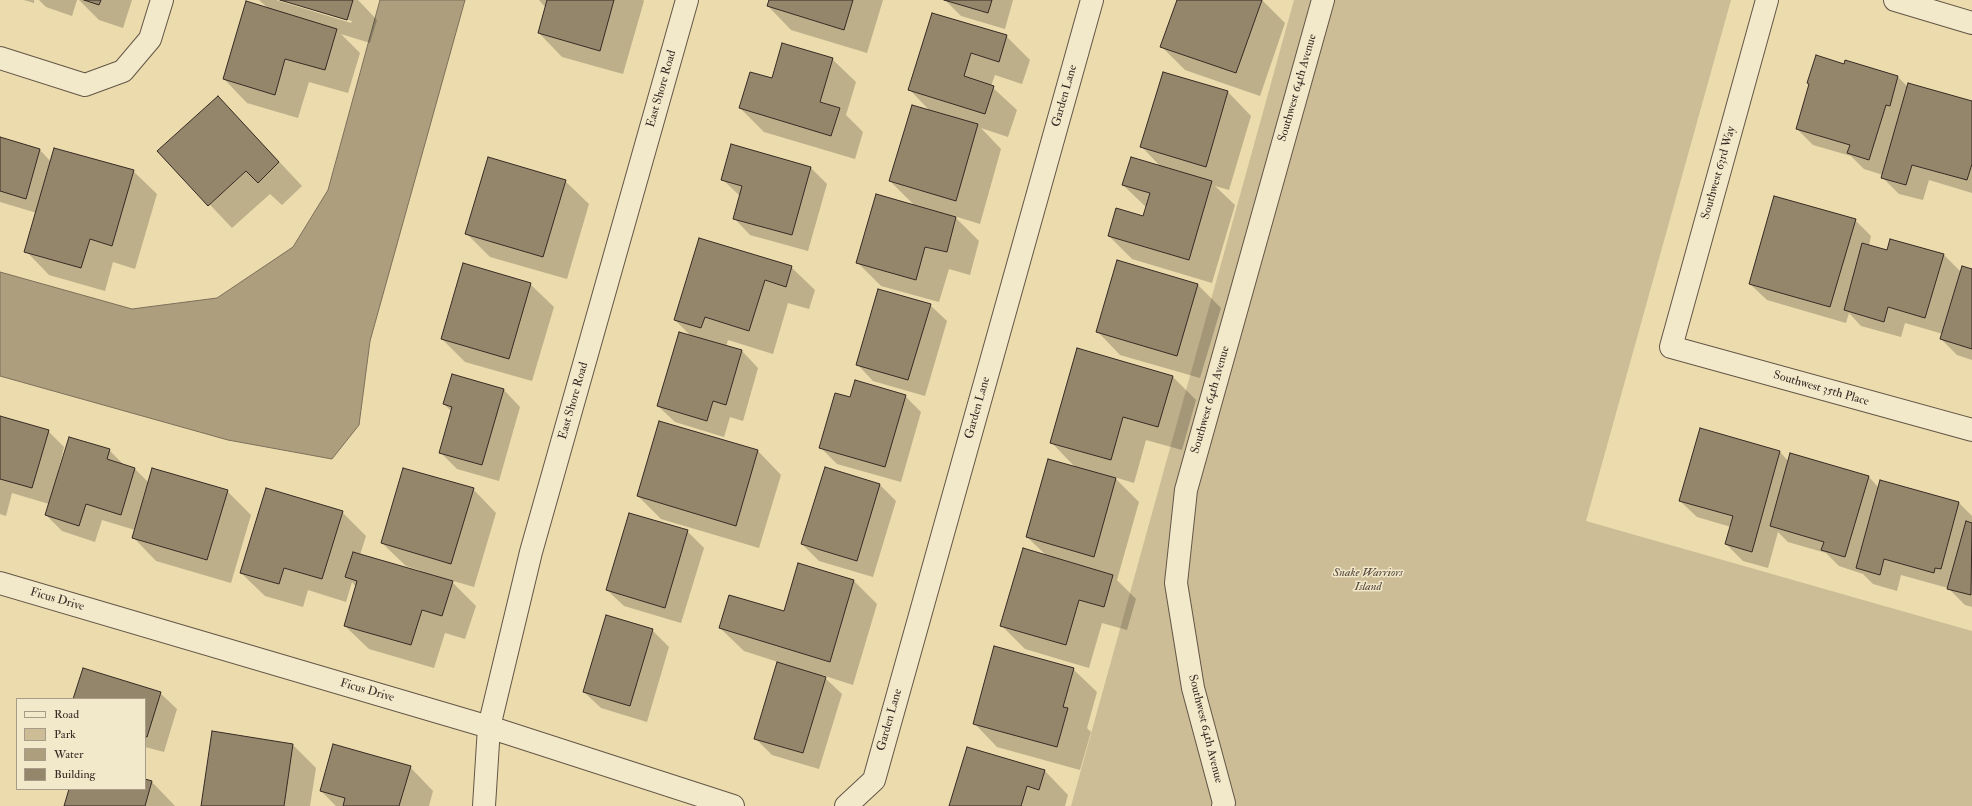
<!DOCTYPE html>
<html>
<head>
<meta charset="utf-8">
<style>
	body { margin:0 }
	#map { position:relative; width:1972px; height:806px; overflow:hidden; background:#ebdbad; font-family:"IM FELL Double Pica",serif }
	canvas { display:block }
	.legend { position:absolute; left:16px; top:698px; width:130px; height:92px; box-sizing:border-box; background:#f2e8ca; border:1px solid #a79c88; margin:0; padding:5px 7px; list-style:none; font-size:12px; color:#362a24 }
	.legend li { display:flex; align-items:center; gap:8px; height:20px }
	.legend b { width:20px; border:1px solid #a79c88 }
</style>
</head>
<body>
<div id="map">
<canvas width="1972" height="806"></canvas>
<ul class="legend">
<li><b style="height:5px;background:#f2e8ca"></b>Road</li>
<li><b style="height:11px;background:#ccbd96"></b>Park</li>
<li><b style="height:11px;background:#ad9f7e"></b>Water</li>
<li><b style="height:11px;background:#94866b"></b>Building</li>
</ul>
</div>
<script>
const g = document.querySelector('canvas').getContext('2d');
g.lineJoin = 'round';
function fill(path, color) {
  g.fillStyle = color;
  g.fill(path, 'evenodd');
}
function poly(rows) {
  const path = new Path2D();
  for (const r of rows) {
    path.moveTo(r[0], r[1]);
    for (let i = 2; i < r.length; i += 2) path.lineTo(r[i], r[i + 1]);
  }
  return path;
}
function strokePath(path, color, width, dash) {
  g.strokeStyle = color;
  g.lineWidth = width;
  g.lineCap = dash ? 'butt' : 'round';
  g.setLineDash(dash || []);
  g.stroke(path);
}
function drawText(font, color, halo, rows, align = 'center') {
  g.font = font + ' "IM FELL Double Pica",serif';
  g.lineWidth = 3;
  g.setLineDash([]);
  g.textBaseline = 'middle';
  g.strokeStyle = halo;
  g.fillStyle = color;
  for (const [text, x, y, turn = 0] of rows) {
    g.save();
    g.translate(x, y);
    g.rotate((+turn || 0) * Math.PI / 180);
    g.textAlign = isNaN(turn) ? turn : align;
    if (halo) g.strokeText(text, 0, 0);
    g.fillText(text, 0, 0);
    g.restore();
  }
}
fill(poly([
	[1294,0,1731,0,1586,521,1972,631,1972,806,1071,806]
]), '#ccbd96');
const water = poly([
	[380,0,465,0,370,341,359,425,332,459,228,440,0,376,0,272,132,309,217,298,293,247,328,190,380,0]
]);
fill(water, '#ad9f7e');
strokePath(water, '#7d705a', 1);
fill(poly([
	[24,0,34,0,34,3],
	[39,0,77,0,72,16,46,7],
	[79,0,132,0,123,28,99,20],
	[259,0,276,0,351,23,352,21,283,0,358,0,377,20,370,43,341,34,360,53,348,93,309,82,298,118,247,103,224,79,269,9],
	[539,0,643,0,644,1,623,74,562,57,539,33,546,8],
	[770,0,883,0,867,53,791,30,768,6],
	[945,0,1013,0,1005,29,961,16],
	[1178,0,1262,0,1285,23,1260,96,1185,70,1161,46],
	[933,14,1006,36,1030,60,1022,84,995,75,991,86,1017,110,1008,137,981,128,1001,149,980,224,954,216,979,241,970,275,949,269,939,302,881,286,857,262,915,206,890,181,931,112,910,90],
	[832,59,856,82,846,115,863,132,855,159,764,132,740,108],
	[1845,65,1898,77,1908,87,1972,102,1972,193,1929,180,1923,200,1899,194,1882,177,1883,175,1864,169,1851,156,1813,145,1797,129],
	[1163,73,1228,92,1251,116,1229,190,1215,186,1235,205,1212,283,1132,259,1109,236,1144,217,1147,208,1123,185,1161,167,1142,147],
	[241,121,302,186,282,205,270,194,232,228,159,151],
	[0,138,40,150,51,162,133,171,157,194,135,269,113,262,105,291,49,275,26,251,37,213,0,202],
	[811,168,827,184,808,251,750,235,734,218,740,196,722,179],
	[565,181,589,204,567,279,490,257,466,233],
	[1855,220,1871,236,1869,246,1887,251,1943,254,1961,272,1972,270,1972,360,1957,355,1941,339,1943,334,1905,323,1901,337,1861,326,1849,313,1846,323,1767,300,1750,284],
	[791,267,815,290,809,309,788,303,773,354,728,340,726,347,742,351,758,368,743,421,730,417,724,437,675,422,658,406,692,337,675,320],
	[530,284,554,307,532,381,465,362,442,339],
	[1198,285,1221,308,1200,378,1120,355,1097,331],
	[930,305,947,321,925,396,873,381,857,364],
	[1078,349,1173,377,1196,400,1182,450,1146,440,1134,483,1114,477,1139,502,1117,580,1136,599,1127,630,1102,623,1089,668,1025,649,1001,625,1047,556,1027,537,1076,468,1051,442],
	[504,390,520,407,499,481,457,469,441,453,452,412,444,404],
	[905,396,921,412,901,482,837,464,820,447,850,398],
	[0,417,48,431,64,447,58,472,109,450,125,466,135,469,149,483,227,491,251,515,231,583,156,561,133,537,135,530,102,520,95,542,62,531,46,515,49,504,12,493,6,516,0,514],
	[660,422,758,451,781,475,759,548,661,519,638,496],
	[1780,452,1789,462,1869,477,1879,488,1881,482,1959,503,1972,516,1972,607,1965,605,1948,588,1901,575,1897,591,1873,584,1863,574,1839,566,1826,553,1788,542,1778,532,1768,568,1743,561,1726,544,1731,527,1697,517,1680,501],
	[825,469,880,485,896,501,873,577,819,561,802,544],
	[473,489,496,513,474,587,450,580,476,606,465,639,445,633,434,668,369,649,345,626,356,587,352,582,346,602,308,590,303,607,265,596,241,573,342,512,366,536,360,555,421,573,421,571,406,566,382,543],
	[687,531,704,548,681,623,624,606,607,590],
	[799,564,854,581,877,604,853,685,822,675,842,694,819,769,772,755,755,738,778,662,744,651,720,628,784,612],
	[652,630,669,647,647,722,601,708,584,692],
	[1073,669,1097,692,1087,728,1091,732,1080,770,997,747,974,723],
	[160,693,177,709,164,752,145,747,145,699,74,699],
	[293,745,316,768,310,806,202,806],
	[967,748,1045,771,1068,795,1065,806,950,806],
	[410,767,433,791,429,806,336,806,321,791],
	[145,780,152,782,175,806,65,806,70,789,145,789]
]), '#0003');
const building = poly([
	[84,0,101,0,99,5,84,0],
	[280,0,353,0,347,20,280,0],
	[547,0,614,0,600,51,538,33,547,0],
	[769,0,853,0,844,30,767,6,769,0],
	[944,0,992,0,988,13,944,0],
	[1177,0,1262,0,1236,73,1160,47,1177,0],
	[246,1,337,29,325,70,285,59,275,95,223,79,246,1],
	[932,13,1007,35,999,62,971,53,964,76,994,86,985,114,908,90,932,13],
	[782,43,833,58,820,102,840,108,831,136,739,108,750,72,772,78,782,43],
	[1816,55,1844,64,1845,60,1898,76,1890,106,1886,105,1869,160,1847,153,1850,145,1796,129,1809,84,1807,83,1816,55],
	[1163,72,1228,91,1206,167,1140,147,1163,72],
	[1908,83,1972,101,1972,164,1967,180,1912,165,1906,185,1881,178,1908,83],
	[218,96,279,162,258,183,246,171,208,206,157,151,218,96],
	[912,105,978,124,956,201,889,181,912,105],
	[0,137,40,149,26,199,0,191,0,137],
	[731,144,811,167,792,235,733,219,742,186,721,180,731,144],
	[54,148,134,170,112,246,90,239,81,268,24,252,54,148],
	[488,157,566,180,543,257,465,234,488,157],
	[1131,157,1212,181,1189,260,1108,236,1116,208,1143,216,1150,193,1122,185,1131,157],
	[876,194,956,217,947,252,925,247,916,280,856,263,876,194],
	[1774,196,1856,219,1830,307,1749,284,1774,196],
	[699,238,792,266,786,287,765,280,749,331,705,317,701,328,674,320,699,238],
	[1890,239,1944,254,1925,318,1888,307,1884,322,1844,310,1862,243,1887,250,1890,239],
	[1117,260,1198,284,1177,356,1096,332,1117,260],
	[463,263,531,283,509,359,441,339,463,263],
	[1962,266,1972,269,1972,349,1940,339,1962,266],
	[878,289,931,304,908,380,856,365,878,289],
	[679,332,742,350,726,405,713,401,707,421,657,406,679,332],
	[1077,348,1173,376,1158,427,1123,417,1111,460,1050,443,1077,348],
	[452,374,504,389,482,465,439,453,452,407,443,404,452,374],
	[855,380,906,395,885,467,819,448,835,393,850,397,855,380],
	[0,416,49,430,32,488,0,479,0,416],
	[659,421,758,450,736,526,637,496,659,421],
	[1700,428,1780,451,1752,552,1725,544,1733,516,1679,501,1700,428],
	[69,437,110,449,107,459,135,468,121,515,86,504,79,526,45,515,69,437],
	[1790,453,1869,476,1845,557,1821,550,1824,542,1770,526,1790,453],
	[1048,459,1116,478,1094,557,1026,537,1048,459],
	[825,467,880,484,857,561,801,544,825,467],
	[152,468,228,490,207,560,132,538,152,468],
	[403,468,474,488,451,564,381,543,403,468],
	[1880,480,1959,502,1941,569,1935,568,1934,573,1884,559,1880,575,1856,568,1880,480],
	[266,488,343,511,322,579,284,568,279,584,240,573,266,488],
	[629,513,688,530,665,608,606,590,629,513],
	[1966,521,1972,523,1971,595,1947,589,1966,521],
	[1023,548,1113,575,1104,607,1079,600,1066,645,1000,626,1023,548],
	[353,552,453,581,442,616,422,610,411,645,344,626,357,581,345,577,353,552],
	[798,563,854,580,830,662,719,628,729,595,784,611,798,563],
	[606,615,653,629,630,706,583,692,606,615],
	[994,646,1074,668,1063,707,1068,708,1057,747,973,724,994,646],
	[777,662,826,677,803,753,754,739,777,662],
	[83,668,161,692,147,737,145,736,145,699,73,699,83,668],
	[212,731,293,744,284,806,201,806,212,731],
	[333,744,411,766,399,806,343,806,345,798,320,791,333,744],
	[967,747,1045,770,1039,790,1027,786,1021,806,949,806,967,747],
	[145,779,152,781,145,806,64,806,69,789,145,789,145,779]
]);
fill(building, '#94866b');
strokePath(building, '#362a24', 1);
const minor = poly([
	[1767,0,1671,347,1972,430],
	[1895,0,1972,23],
	[0,58,85,85,123,71,150,39,162,0],
	[0,583,489,727,733,806],
	[484,806,489,727,531,552,687,0],
	[846,806,874,780,1092,0],
	[1223,806,1224,803,1193,688,1176,583,1186,490,1323,0]
]);
strokePath(minor, '#635646', 24);
strokePath(minor, '#f2e8ca', 22);
drawText('12px', '#362a24', '#f2e8ca', [
	["Southwest 64th Avenue",1298,88,-74],
	["East Shore Road",662,89,-74],
	["Garden Lane",1065,96,-74],
	["Southwest 63rd Way",1719,173,-74],
	["Southwest 35th Place",1821,389,16],
	["Southwest 64th Avenue",1211,400,-74],
	["East Shore Road",574,401,-74],
	["Garden Lane",978,408,-74],
	["Ficus Drive",57,600,16],
	["Ficus Drive",367,691,16],
	["Garden Lane",890,720,-74],
	["Southwest 64th Avenue",1205,729,76]
]);
drawText('italic 12px', '#54473b', '#f2e8ca', [
	["Snake Warriors",1368,573],
	["Island",1368,587]
]);
</script>
</body>
</html>
